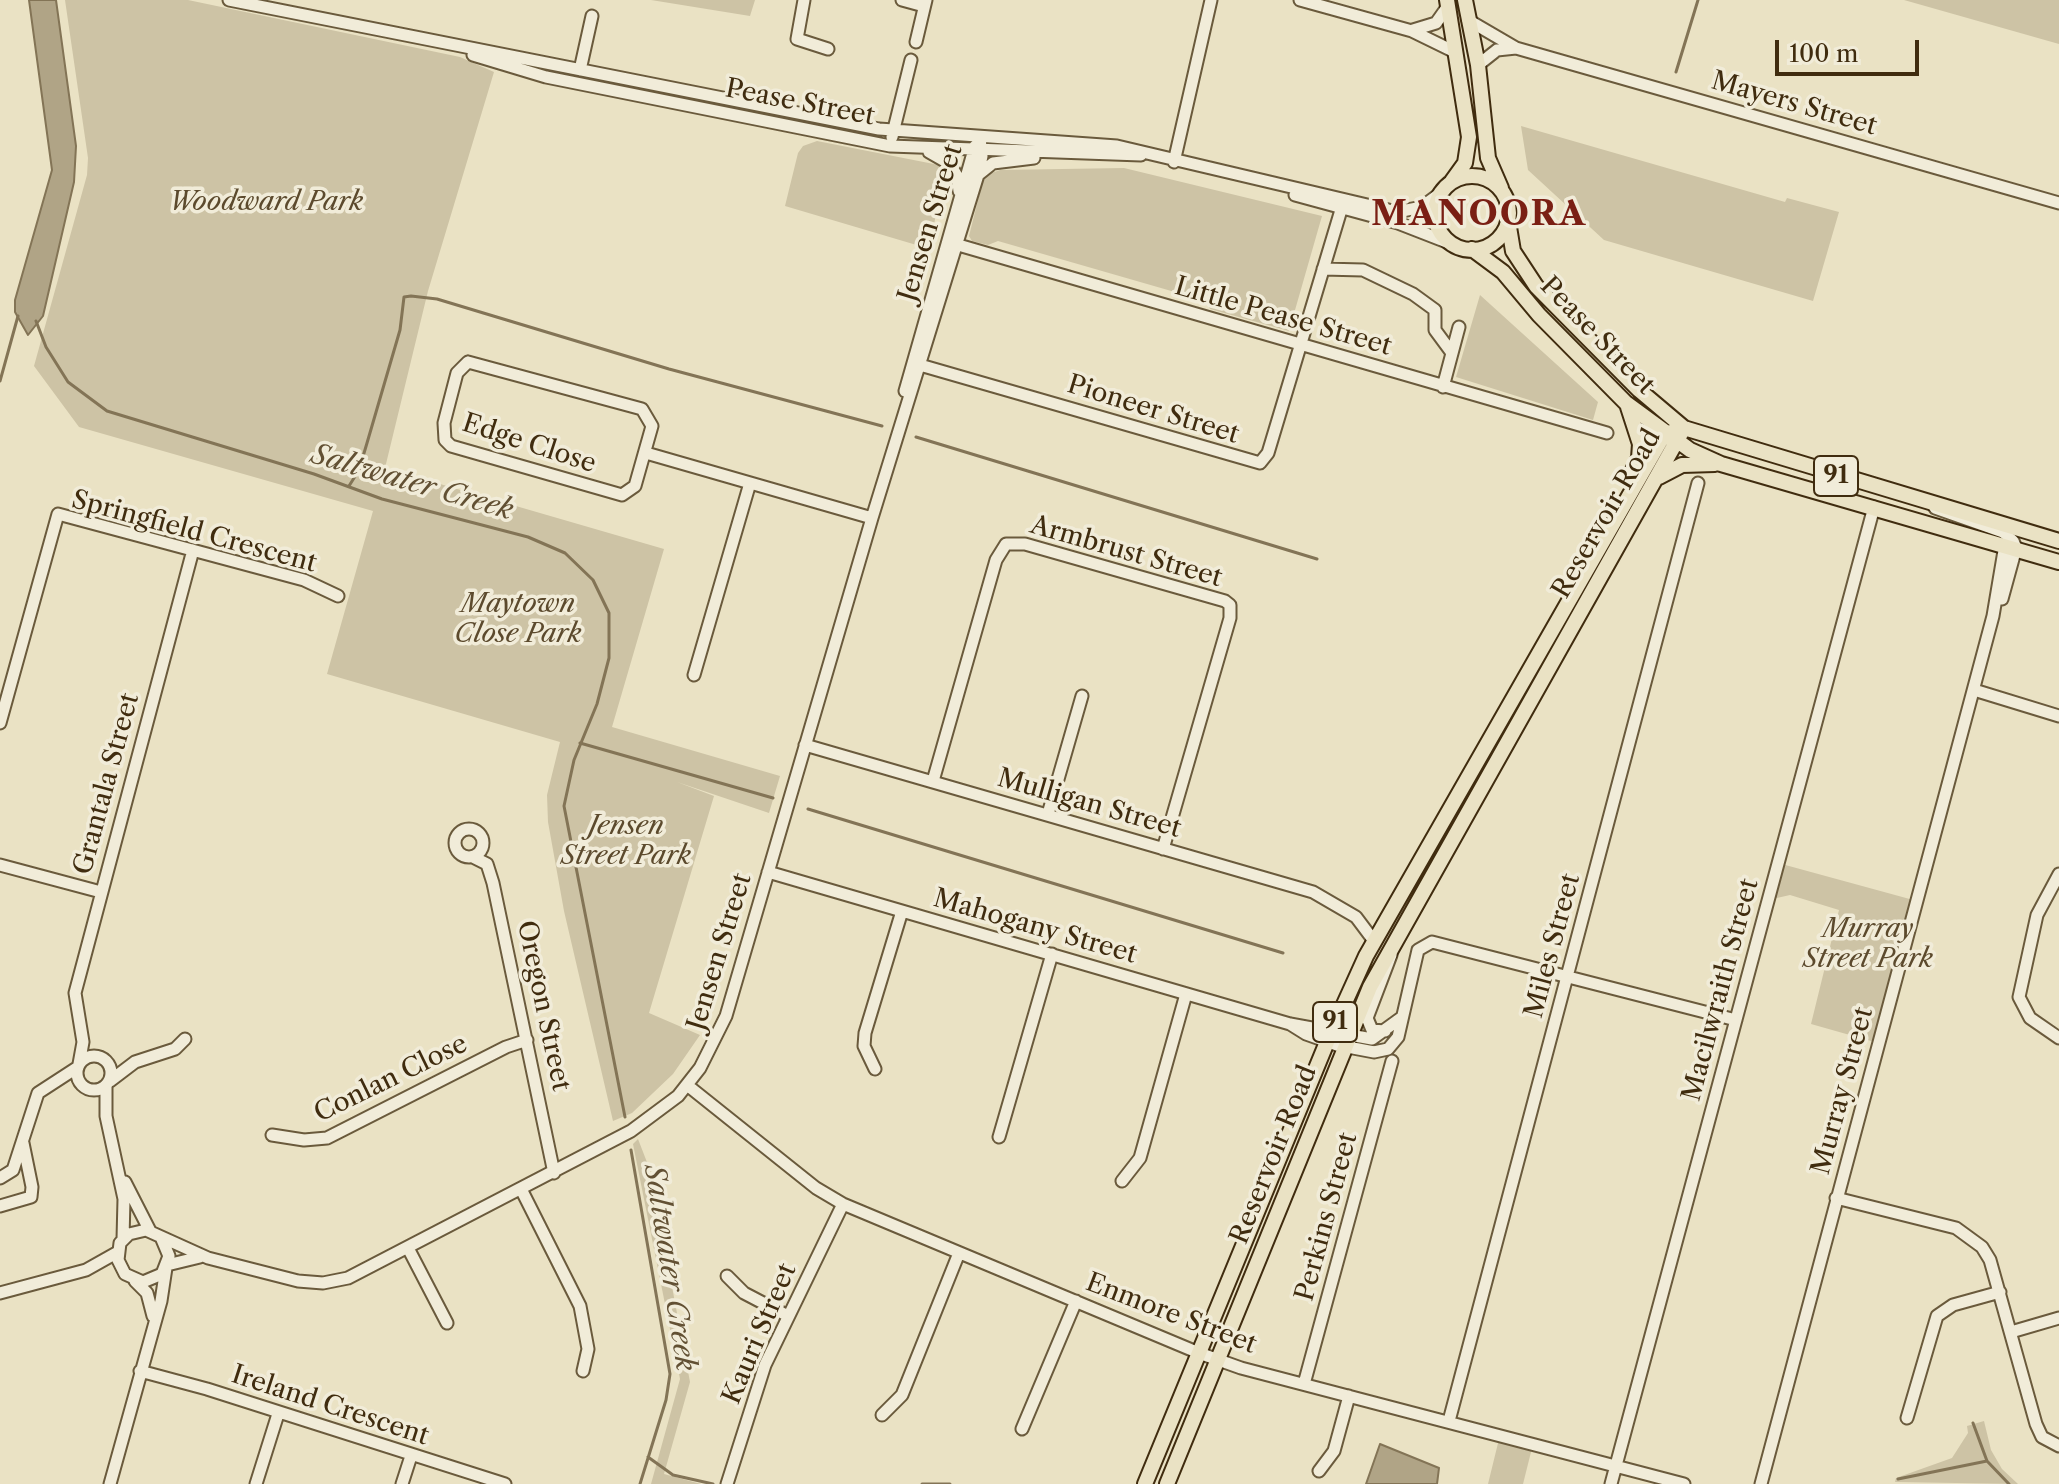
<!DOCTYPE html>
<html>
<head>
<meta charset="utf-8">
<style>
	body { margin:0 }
	#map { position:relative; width:2059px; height:1484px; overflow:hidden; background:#eae2c4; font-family:"Libre Caslon Text",serif }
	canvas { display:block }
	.scale { position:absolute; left:1775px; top:40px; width:144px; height:36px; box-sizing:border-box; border:4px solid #402c0f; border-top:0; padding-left:10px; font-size:24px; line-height:28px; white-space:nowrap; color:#402c0f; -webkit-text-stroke:6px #f1ecd9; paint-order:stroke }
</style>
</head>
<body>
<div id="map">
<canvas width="2059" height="1484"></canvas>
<div class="scale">100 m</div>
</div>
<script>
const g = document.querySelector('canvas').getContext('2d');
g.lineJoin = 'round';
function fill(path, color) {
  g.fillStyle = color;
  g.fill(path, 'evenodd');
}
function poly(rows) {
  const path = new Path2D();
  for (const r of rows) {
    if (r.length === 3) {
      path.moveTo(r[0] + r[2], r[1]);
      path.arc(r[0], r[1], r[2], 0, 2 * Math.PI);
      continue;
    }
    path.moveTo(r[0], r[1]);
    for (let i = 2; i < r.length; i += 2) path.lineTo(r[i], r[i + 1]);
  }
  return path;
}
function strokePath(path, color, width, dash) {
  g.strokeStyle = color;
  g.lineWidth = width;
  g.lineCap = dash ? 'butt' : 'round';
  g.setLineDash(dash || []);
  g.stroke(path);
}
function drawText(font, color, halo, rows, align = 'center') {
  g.font = font + ' "Libre Caslon Text",serif';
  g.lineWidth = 7;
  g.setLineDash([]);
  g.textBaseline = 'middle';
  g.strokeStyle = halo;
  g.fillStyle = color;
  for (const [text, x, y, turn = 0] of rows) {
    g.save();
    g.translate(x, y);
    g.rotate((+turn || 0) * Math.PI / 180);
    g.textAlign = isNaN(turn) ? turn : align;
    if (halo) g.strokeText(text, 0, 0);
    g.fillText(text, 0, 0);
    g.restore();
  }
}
fill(poly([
	[65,0,188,0,460,57,494,72,428,291,385,468,664,549,612,727,780,776,769,813,677,782,714,796,649,1013,700,1035,673,1074,632,1113,613,1121,564,911,548,822,547,795,560,742,327,674,373,511,79,427,34,366,87,175,88,158],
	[651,0,755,0,750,16],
	[1904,0,2059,0,2059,44],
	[1521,126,1785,202,1787,198,1839,212,1813,301,1604,240,1528,170],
	[817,141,944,166,930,249,785,206,798,153,803,146],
	[1124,168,1322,216,1289,331,1210,309,1206,301,998,241,988,245,972,241,969,236,983,180,989,174,1000,170],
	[1480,295,1598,402,1593,420,1456,377],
	[1778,863,1917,901,1878,1043,1811,1024,1839,910,1790,895,1768,900],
	[638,1139,650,1170,690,1382,664,1474,701,1484,651,1484,680,1379,633,1144],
	[1984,1421,1991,1450,2002,1469,2018,1484,1895,1482,1896,1478,1952,1458,1968,1433,1967,1426],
	[1500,1435,1533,1444,1523,1484,1488,1484]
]), '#cdc3a5');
const water = poly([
	[29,0,56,0,76,146,74,182,43,316,28,335,15,312,15,300,52,170,29,0],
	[1380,1444,1439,1468,1437,1484,1366,1484,1380,1444]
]);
fill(water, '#b0a486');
strokePath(water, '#837456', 2);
strokePath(poly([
	[1676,72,1698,0],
	[36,321,46,347,68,382,107,411,314,474,382,499,528,537,565,553,593,580,609,613,609,658,597,704,574,760,564,806,625,1117],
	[0,381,18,316],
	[916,437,1317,559],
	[349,486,359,470,367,443,400,330,404,297,411,296,437,299,669,369,882,426],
	[580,743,773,798],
	[808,809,1283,953],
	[631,1150,670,1374,666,1400,640,1484],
	[1973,1423,1987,1461,2009,1484],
	[648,1457,673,1475,713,1484],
	[1898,1479,1987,1461],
	[922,1484,950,1484]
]), '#837456', 3);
const minor = poly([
	[229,0,879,129,1117,146,1397,212,1422,207,1442,192],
	[804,0,797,39,828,49],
	[902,0,924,6],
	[1300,0,1412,31,1455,52],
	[1468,20,1516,48,2059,203],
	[1413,30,1436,23,1448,6],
	[916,42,926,0],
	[473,55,546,77,890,146,1141,155],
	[1478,65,1497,50,1516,48],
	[580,70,592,16],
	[892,137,911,60],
	[929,152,950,164,957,176,959,191],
	[1174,162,1211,0],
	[978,175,993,163,1034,158],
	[1295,195,1398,223,1452,244],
	[948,242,1607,433],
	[1323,269,1363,270,1413,294,1435,310,1435,330,1452,353],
	[468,362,642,409,652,426,635,486,622,495,451,446,445,440,444,423,457,373,468,362],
	[913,363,1260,463,1268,453,1344,200],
	[1443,387,1459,327],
	[905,391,975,146],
	[646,453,872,518],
	[1935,508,2003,532,2013,541,2016,548,2002,599],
	[694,675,750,483],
	[1974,690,2059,716],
	[0,723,58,514,304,580,338,596],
	[805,745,1313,892,1356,917,1374,941],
	[933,781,996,560,1006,544,1025,544,1225,601,1230,605,1230,618,1163,849],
	[1048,814,1082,696],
	[469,843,14],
	[473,857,487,864,493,883,554,1173],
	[0,865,101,892],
	[768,872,1290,1024,1372,1039,1401,1018],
	[2059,874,2037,915,2019,997,2030,1018,2059,1038],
	[1290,1024,1306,1034,1337,1045,1374,1052,1388,1049,1398,1037,1418,950,1432,942,1736,1020],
	[1385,1031,1372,1030,1367,1018,1391,955],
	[94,1073,17],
	[79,1064,83,1042,75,993,193,550],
	[875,1069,864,1046,865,1033,902,911],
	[110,1081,135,1062,175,1049,185,1039],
	[106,1085,106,1116,124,1199,123,1239],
	[687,1085,816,1188,843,1204,1199,1353,1241,1368,1684,1484],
	[272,1135,304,1140,327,1138,506,1047,527,1040],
	[999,1137,1052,954],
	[0,1178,13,1170,38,1093,78,1067],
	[1122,1181,1140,1158,1186,994],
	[125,1182,150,1231],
	[521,1189,580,1306,588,1349,583,1371],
	[1836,1198,1956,1228,1982,1247,1990,1260,2036,1424,2042,1437,2059,1446],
	[0,1206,31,1197,32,1187,23,1143],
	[161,1237,169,1256,162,1274,143,1282,125,1274,118,1260,120,1243,129,1234,146,1230,208,1258,298,1281,323,1283,348,1278,631,1131,678,1096,700,1068,726,1016,872,518,978,175,982,156,980,138],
	[408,1248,447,1323],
	[167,1265,200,1257],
	[727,1276,744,1293,788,1316],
	[135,1281,147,1293,153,1316],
	[0,1293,86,1270,118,1252],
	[2011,1332,2059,1318],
	[140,1371,207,1389,505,1484],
	[1304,1384,1392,1061],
	[882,1415,902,1395,959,1253],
	[1907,1418,1937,1316,1953,1305,2000,1292],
	[1449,1421,1698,483],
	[1022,1429,1076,1301],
	[1319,1471,1334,1451,1349,1396],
	[110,1484,161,1301,166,1268],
	[256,1484,278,1414],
	[402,1484,411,1456],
	[727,1484,765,1365,843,1204],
	[1611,1484,1874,507],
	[1761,1484,1993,616,2005,545]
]);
const major = poly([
	[1447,0,1469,137,1465,163,1452,181],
	[1465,0,1478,65,1488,158,1501,188],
	[1472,213,37],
	[1508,221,1513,251,1536,286,1639,390,1684,428,2059,541],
	[1472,249,1503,272,1539,315,1626,403,1690,450,1721,464,2059,562],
	[1628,407,1640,444,1639,458,1631,474],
	[1659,477,1682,465,1715,464],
	[1145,1484,1327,1042,1366,956,1661,440,1671,432,1684,428],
	[1167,1484,1370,987,1684,428]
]);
strokePath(minor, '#6a5a3c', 15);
strokePath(major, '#402c0f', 18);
strokePath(minor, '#f1ecd9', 11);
strokePath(major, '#eae2c4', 14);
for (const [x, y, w] of [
	[1836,476,44],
	[1335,1022,44]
]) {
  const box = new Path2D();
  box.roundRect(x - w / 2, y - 20, w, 40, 6);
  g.fillStyle = '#f1ecd9';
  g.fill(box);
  strokePath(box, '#402c0f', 2);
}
drawText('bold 24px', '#402c0f', null, [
	["91",1836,476],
	["91",1335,1022]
]);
drawText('26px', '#402c0f', '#f1ecd9', [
	["Pease Street",800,103,11],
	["Mayers Street",1794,104,16],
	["Jensen Street",931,223,-73],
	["Little Pease Street",1283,317,16],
	["Pease Street",1597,336,46],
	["Pioneer Street",1153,410,17],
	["Edge Close",529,444,18],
	["Reservoir Road",1607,514,-60],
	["Springfield Crescent",194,532,15],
	["Armbrust Street",1126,552,16],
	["Grantala Street",107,784,-75],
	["Mulligan Street",1089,804,16],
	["Mahogany Street",1035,927,16],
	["Miles Street",1553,946,-75],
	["Jensen Street",720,952,-73],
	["Macilwraith Street",1721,990,-75],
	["Oregon Street",543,1006,78],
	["Conlan Close",391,1079,-26],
	["Murray Street",1843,1091,-75],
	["Reservoir Road",1274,1155,-68],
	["Perkins Street",1327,1217,-75],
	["Enmore Street",1171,1314,21],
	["Kauri Street",760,1334,-67],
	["Ireland Crescent",330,1406,18]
]);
drawText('italic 26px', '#5c4a2d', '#f1ecd9', [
	["Woodward Park",266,202],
	["Maytown",518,604],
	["Close Park",518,634],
	["Jensen",626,826],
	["Street Park",626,856],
	["Murray",1868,929],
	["Street Park",1868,959]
]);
drawText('italic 28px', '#625033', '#f1ecd9', [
	["Saltwater Creek",412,483,16],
	["Saltwater Creek",669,1268,81]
]);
g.letterSpacing = '2px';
drawText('bold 34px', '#7a1f14', '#f1ecd9', [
	["MANOORA",1479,215]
]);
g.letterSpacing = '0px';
</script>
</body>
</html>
